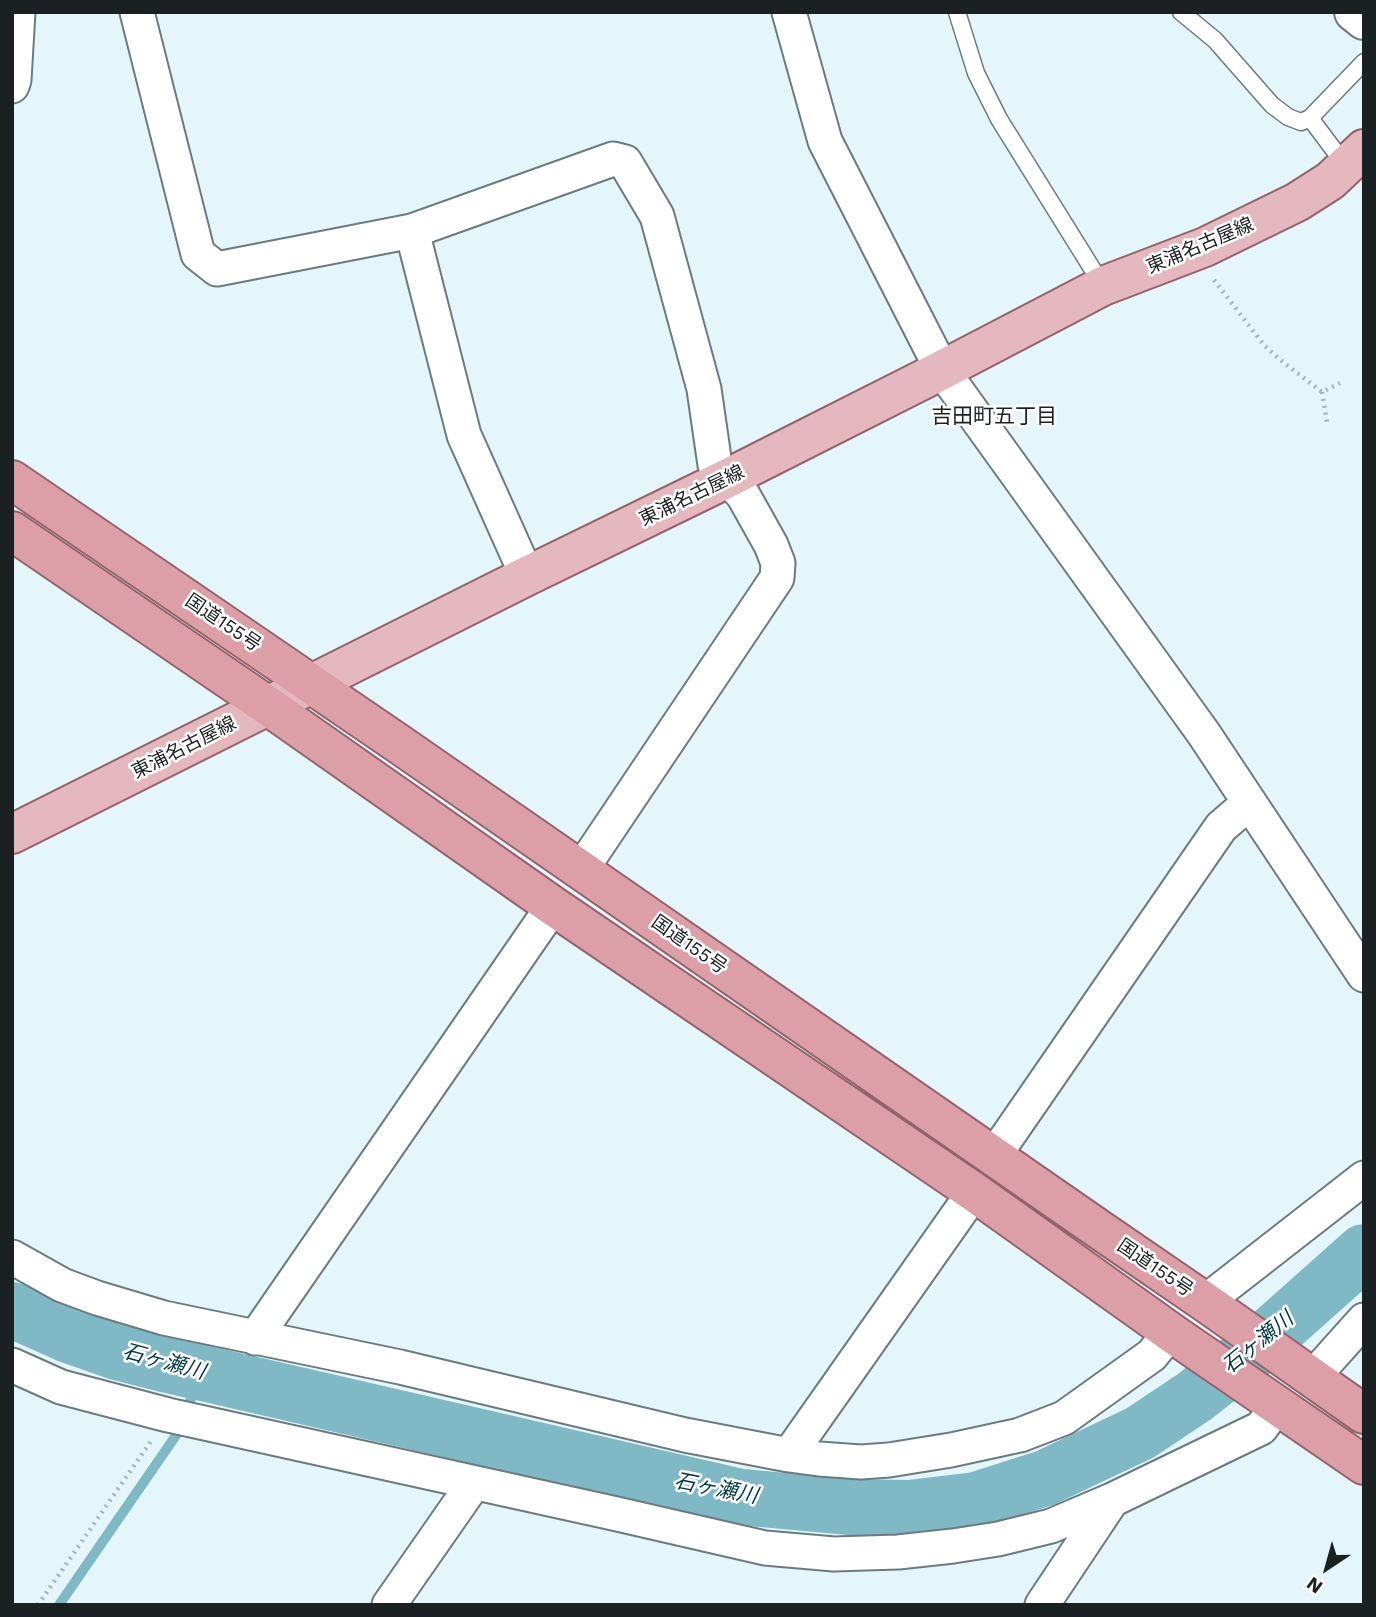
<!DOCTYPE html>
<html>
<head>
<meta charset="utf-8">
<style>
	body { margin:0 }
	#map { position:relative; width:1376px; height:1617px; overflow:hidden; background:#e5f6fa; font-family:"Work Sans",sans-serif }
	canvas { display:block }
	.frame { position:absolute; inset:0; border:14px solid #1b2122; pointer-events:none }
	.north { position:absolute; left:1292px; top:1533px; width:70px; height:70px; -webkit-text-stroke:5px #fff; paint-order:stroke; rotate:216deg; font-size:19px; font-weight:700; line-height:28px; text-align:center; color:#1b2122 }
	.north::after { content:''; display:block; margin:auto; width:24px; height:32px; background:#1b2122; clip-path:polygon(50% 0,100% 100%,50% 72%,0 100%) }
</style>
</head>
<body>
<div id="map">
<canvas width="1376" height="1617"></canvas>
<div class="frame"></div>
<div class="north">N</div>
</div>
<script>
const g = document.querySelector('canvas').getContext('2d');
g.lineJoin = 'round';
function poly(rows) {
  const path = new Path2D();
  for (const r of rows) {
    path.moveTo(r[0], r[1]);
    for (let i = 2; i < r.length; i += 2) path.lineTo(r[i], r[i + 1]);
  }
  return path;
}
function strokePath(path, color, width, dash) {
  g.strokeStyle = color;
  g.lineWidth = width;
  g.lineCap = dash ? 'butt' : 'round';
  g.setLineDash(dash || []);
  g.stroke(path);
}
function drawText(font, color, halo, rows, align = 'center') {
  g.font = font + ' "Work Sans","Noto Sans JP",sans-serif';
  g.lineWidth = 5;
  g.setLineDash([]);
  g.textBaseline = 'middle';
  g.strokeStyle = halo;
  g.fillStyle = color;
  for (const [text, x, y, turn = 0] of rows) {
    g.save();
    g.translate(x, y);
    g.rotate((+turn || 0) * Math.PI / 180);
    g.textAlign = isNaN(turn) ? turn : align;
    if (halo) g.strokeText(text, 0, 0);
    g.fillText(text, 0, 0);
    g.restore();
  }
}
strokePath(poly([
	[59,1605,179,1431,201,1372]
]), '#80b9c6', 10);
strokePath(poly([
	[12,1310,66,1334,117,1352,168,1365,741,1497,850,1507,909,1508,976,1500,1045,1478,1140,1433,1194,1397,1255,1349,1364,1252]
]), '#80b9c6', 56);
const service = poly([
	[957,12,976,73,999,119,1103,286],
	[1181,12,1215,40,1272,105,1288,117,1301,122,1310,118],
	[1346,166,1310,118,1364,62]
]);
const minor = poly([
	[137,12,198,254,217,269,412,231,613,159,625,162,657,216,704,389,715,465,743,495,771,545,778,563,777,578,581,870],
	[789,12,825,141,942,370,1204,734,1364,975],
	[12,86,14,80,18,12],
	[412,231,464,435,527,576],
	[994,1156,1221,827,1249,803],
	[12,1257,62,1285,97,1298,164,1318,400,1367,685,1435,789,1455,819,1459,861,1462,889,1460,951,1450,1020,1435,1064,1418,1152,1355,1171,1331],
	[1205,1302,1364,1178],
	[255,1338,553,906],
	[12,1365,61,1387,168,1415,617,1514,765,1548,834,1554,898,1552,953,1546,998,1539,1051,1526,1112,1500,1261,1428,1278,1405],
	[1312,1378,1364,1320],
	[789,1455,974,1192],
	[389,1605,474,1483],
	[1042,1605,1112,1500]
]);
const tertiary = poly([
	[1354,12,1364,20]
]);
const primary = poly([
	[12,834,527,576,728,478,942,370,1103,286,1205,247,1297,202,1330,181,1364,149]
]);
const trunk = poly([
	[12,480,399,744,1100,1230,1205,1302,1364,1414],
	[12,531,268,706,553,906,974,1192,1176,1336,1364,1465]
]);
strokePath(service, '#6b7b7f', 19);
strokePath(minor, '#6b7b7f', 37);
strokePath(tertiary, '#6b7b7f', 42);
strokePath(primary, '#93636b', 42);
strokePath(trunk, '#93636b', 42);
strokePath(poly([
	[1214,280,1264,345,1279,359,1322,392,1340,383],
	[1322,392,1327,422],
	[38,1605,151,1441]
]), '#a6b4b7', 4.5, [2, 5]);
strokePath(service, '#fff', 16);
strokePath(minor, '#fff', 33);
strokePath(tertiary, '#fff', 38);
strokePath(primary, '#e5b7be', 38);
strokePath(trunk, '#dc9fa8', 38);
drawText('19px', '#1b2122', '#fff', [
	["東浦名古屋線",1200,246,-23],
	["東浦名古屋線",692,496,-26],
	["国道155号",223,623,34],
	["東浦名古屋線",184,748,-27],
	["国道155号",689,945,35],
	["国道155号",1155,1268,34]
]);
drawText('21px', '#1b2122', '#fff', [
	["吉田町五丁目",994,417]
]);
drawText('italic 21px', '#013943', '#fff', [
	["石ヶ瀬川",1258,1343,-39],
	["石ヶ瀬川",164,1362,15],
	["石ヶ瀬川",716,1489,11]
]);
</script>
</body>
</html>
